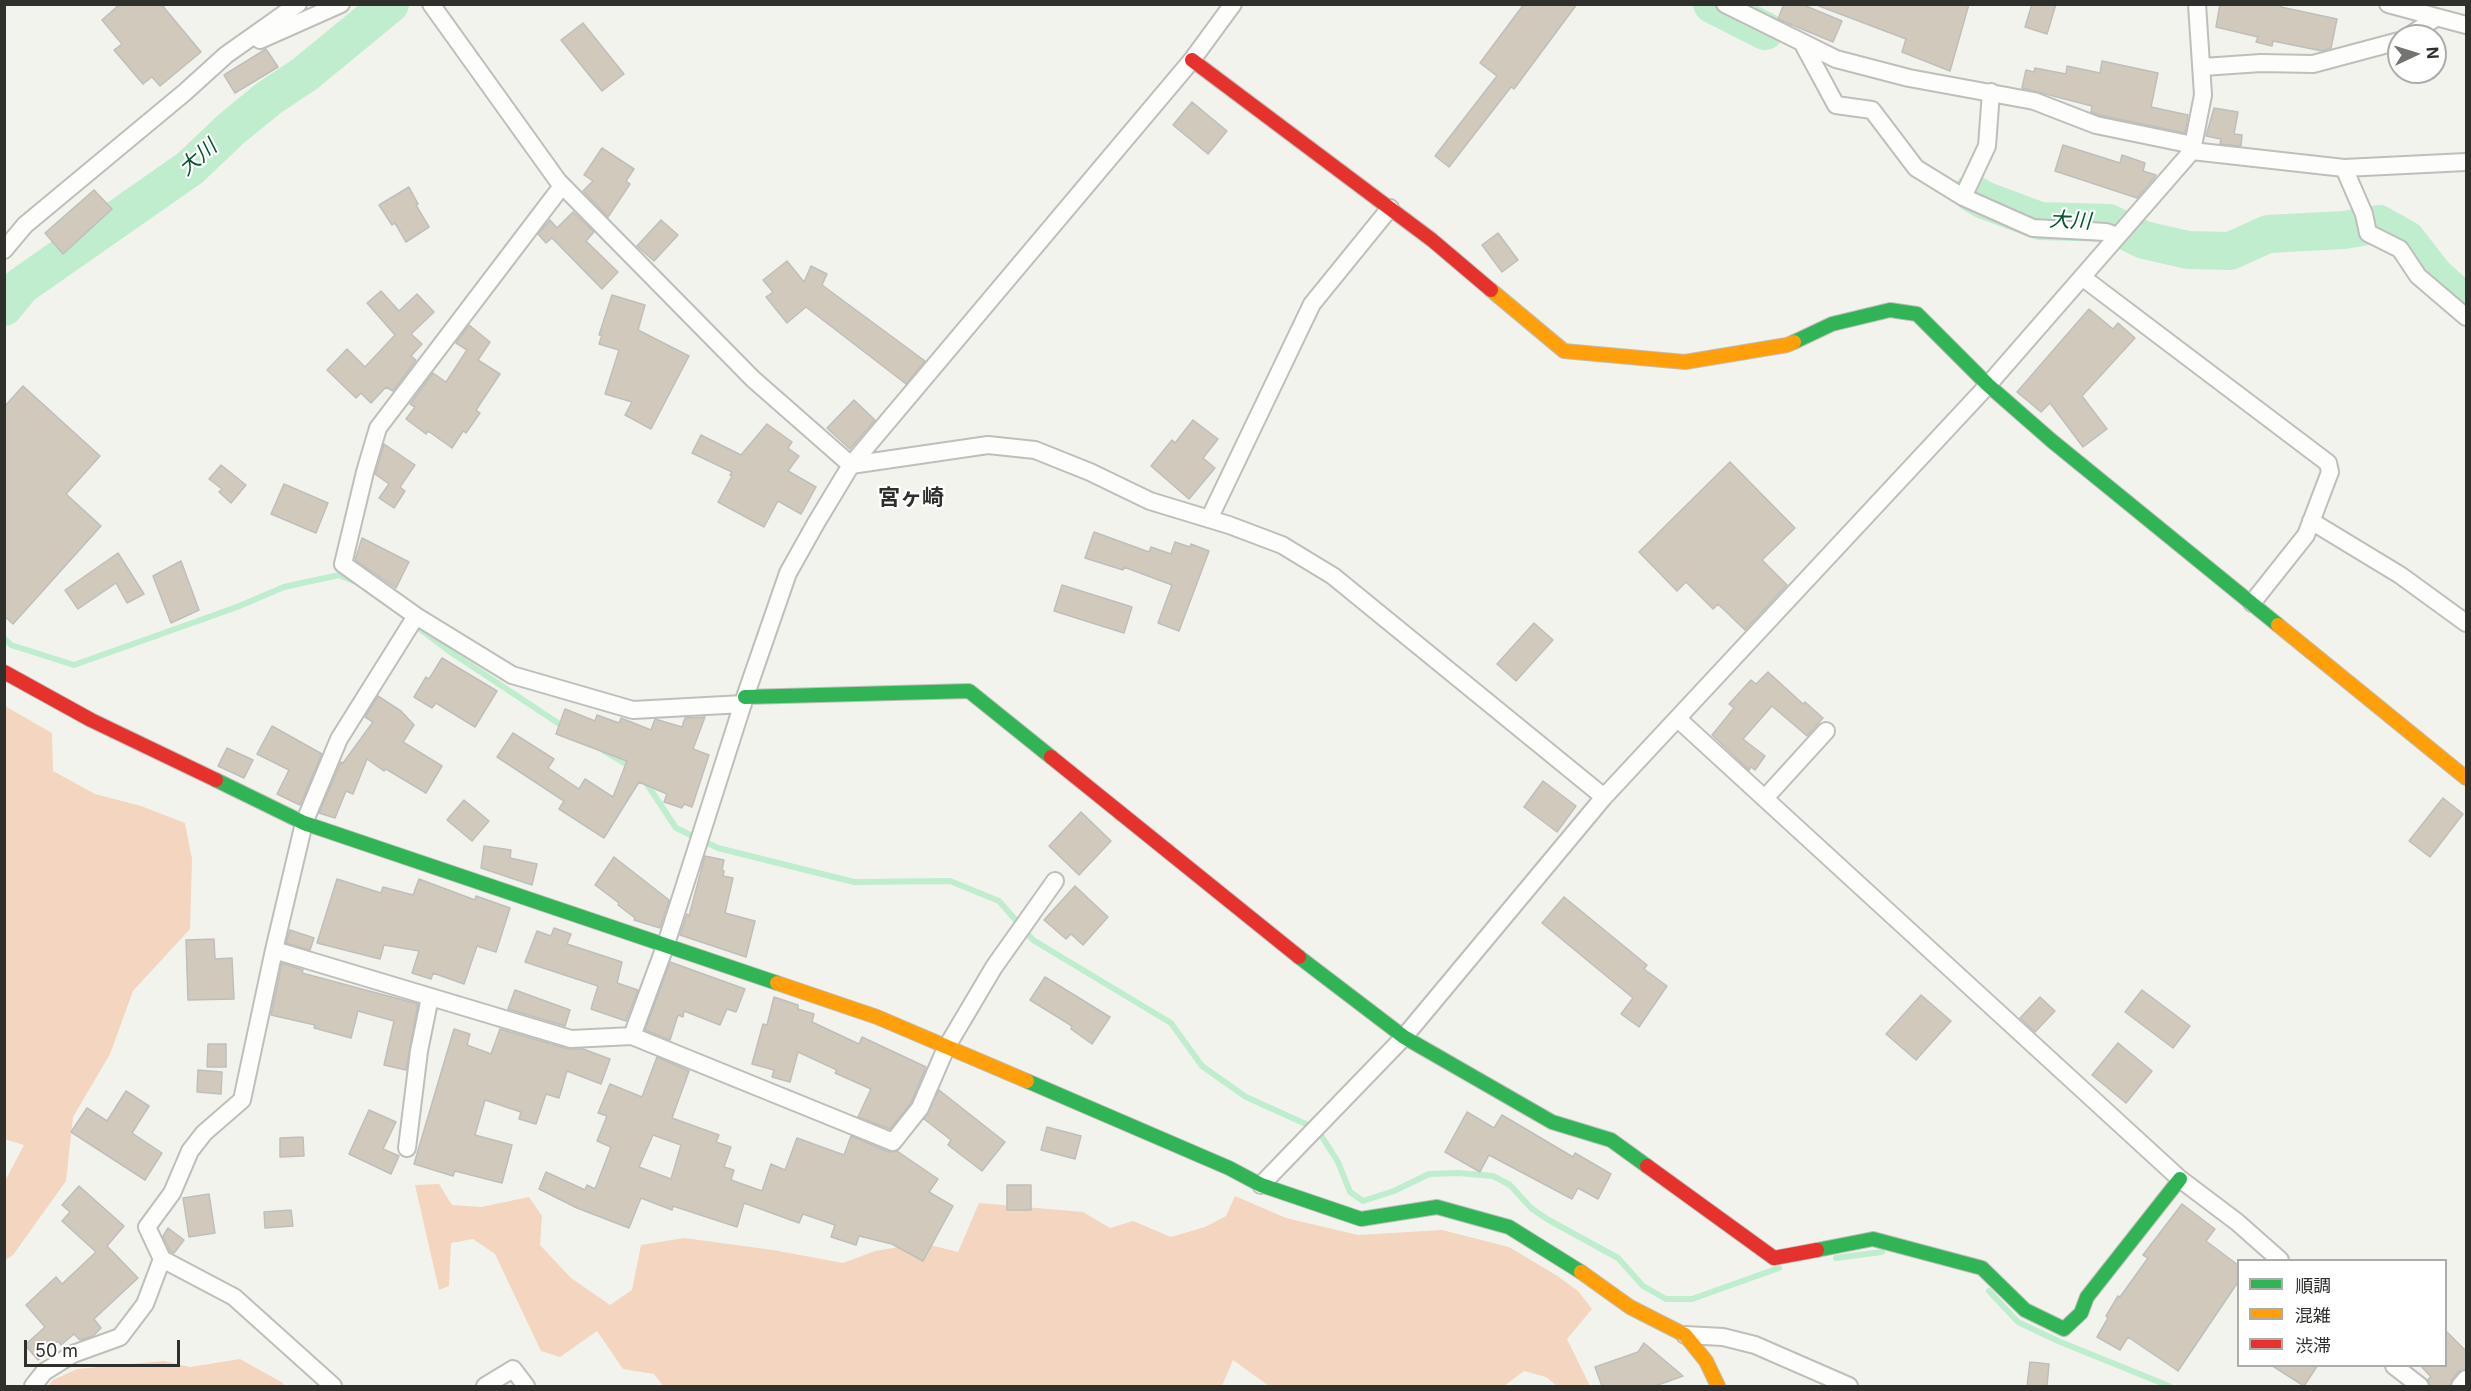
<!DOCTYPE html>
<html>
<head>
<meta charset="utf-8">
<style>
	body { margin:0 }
	#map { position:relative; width:2471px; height:1391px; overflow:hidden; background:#f3f3ee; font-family:Inter,"Noto Sans JP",sans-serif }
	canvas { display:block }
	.frame { position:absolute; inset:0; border:6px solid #2f2f2c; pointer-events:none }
	.legend { position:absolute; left:2237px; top:1259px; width:210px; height:108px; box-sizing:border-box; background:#fff; border:2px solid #acacab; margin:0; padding:8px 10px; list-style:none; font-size:18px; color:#2f2f2c }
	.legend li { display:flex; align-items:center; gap:12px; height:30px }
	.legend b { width:30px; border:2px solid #acacab }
	.north { position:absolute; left:2387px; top:24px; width:60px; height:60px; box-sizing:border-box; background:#fff; border:2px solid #acacab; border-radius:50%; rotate:86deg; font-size:16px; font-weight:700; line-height:24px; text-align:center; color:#2f2f2c }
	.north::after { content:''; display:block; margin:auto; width:21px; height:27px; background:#747470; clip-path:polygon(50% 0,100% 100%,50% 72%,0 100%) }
	.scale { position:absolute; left:24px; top:1340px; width:156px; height:27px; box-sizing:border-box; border:3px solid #2f2f2c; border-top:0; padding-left:8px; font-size:18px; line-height:21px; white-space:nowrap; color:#2f2f2c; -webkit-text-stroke:4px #fff; paint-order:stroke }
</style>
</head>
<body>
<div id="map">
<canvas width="2471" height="1391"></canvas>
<div class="frame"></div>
<ul class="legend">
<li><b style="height:8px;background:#30b455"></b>順調</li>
<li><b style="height:8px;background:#ff9f0a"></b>混雑</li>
<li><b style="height:8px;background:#e5322d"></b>渋滞</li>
</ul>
<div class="north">N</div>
<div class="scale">50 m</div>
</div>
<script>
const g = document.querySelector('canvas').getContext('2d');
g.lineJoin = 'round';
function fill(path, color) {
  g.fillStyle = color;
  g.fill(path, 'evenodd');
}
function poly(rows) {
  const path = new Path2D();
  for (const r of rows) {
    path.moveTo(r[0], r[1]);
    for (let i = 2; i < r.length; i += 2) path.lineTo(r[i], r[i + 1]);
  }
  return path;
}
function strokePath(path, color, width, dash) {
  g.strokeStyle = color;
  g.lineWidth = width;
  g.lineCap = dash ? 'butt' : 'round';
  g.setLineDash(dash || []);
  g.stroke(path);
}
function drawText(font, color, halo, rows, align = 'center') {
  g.font = font + ' Inter,"Noto Sans JP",sans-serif';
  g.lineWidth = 4.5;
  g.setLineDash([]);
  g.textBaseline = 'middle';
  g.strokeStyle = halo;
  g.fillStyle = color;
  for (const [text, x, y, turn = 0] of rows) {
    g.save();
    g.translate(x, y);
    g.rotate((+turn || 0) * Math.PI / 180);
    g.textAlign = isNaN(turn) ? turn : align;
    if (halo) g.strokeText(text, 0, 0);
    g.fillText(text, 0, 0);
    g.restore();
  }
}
fill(poly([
	[5,706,52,733,53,771,95,794,141,806,185,823,192,859,190,929,133,991,110,1054,73,1117,66,1181,13,1255,5,1260,5,1181,24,1145,4,1139],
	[439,1184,452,1205,481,1207,529,1197,542,1216,540,1245,571,1278,610,1305,632,1290,641,1245,684,1238,773,1250,843,1263,875,1251,922,1243,958,1252,979,1203,1083,1212,1110,1228,1133,1221,1171,1237,1205,1227,1226,1216,1235,1196,1286,1218,1358,1235,1442,1230,1509,1247,1556,1275,1578,1291,1592,1309,1567,1339,1590,1386,1557,1386,1546,1377,1524,1371,1504,1386,1269,1386,1233,1360,1222,1386,663,1386,654,1374,623,1369,597,1331,560,1357,541,1351,495,1254,473,1239,451,1243,449,1286,439,1290,415,1185],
	[240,1359,283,1383,284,1386,48,1386,53,1380,77,1369,164,1361,190,1367]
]), '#f4d5bf');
strokePath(poly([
	[412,623,452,653,564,727],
	[4,638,11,645,74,665,237,607,284,587,339,575,356,582],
	[604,751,631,767],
	[645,781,676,828,718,848,854,882,950,881,999,901,1033,940,1171,1023,1202,1066,1246,1097,1317,1129,1338,1162,1350,1192,1363,1201,1394,1191,1429,1174,1458,1173,1493,1176,1510,1185,1531,1208,1547,1219,1618,1258,1643,1286,1666,1299,1692,1299,1779,1268],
	[1836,1258,1882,1252],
	[1989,1291,2018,1322,2058,1341,2169,1386]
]), '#bfedce', 6);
strokePath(poly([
	[1712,4,1765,31],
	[1972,193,1984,200,2040,221,2109,223,2144,240,2188,250,2230,251,2268,234,2344,230,2379,224,2406,239,2434,275,2466,304],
	[4,307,21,286,190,168,231,129,269,98,305,74,390,4]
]), '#bfedce', 38);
const building = poly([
	[120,4,161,4,201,52,160,86,152,77,143,84,114,50,122,44,102,20,120,4],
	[1524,4,1577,4,1514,89,1511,87,1449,167,1435,156,1497,76,1480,63,1524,4],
	[1784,4,1801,4,1842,21,1833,42,1778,19,1784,4],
	[1819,4,1969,4,1950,71,1902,52,1906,39,1819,6,1819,4],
	[2032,4,2056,4,2047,34,2025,27,2032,4],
	[2220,4,2281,4,2281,7,2337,19,2331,48,2322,51,2273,41,2272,46,2256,42,2258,37,2216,27,2220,4],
	[583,23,624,74,602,91,561,40,583,23],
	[266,49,278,67,235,93,224,75,266,49],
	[2102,61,2158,73,2151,107,2188,115,2185,133,2099,115,2091,112,2092,106,2022,88,2026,70,2034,72,2035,68,2066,74,2067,66,2100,73,2102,61],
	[1192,102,1227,131,1208,154,1173,125,1192,102],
	[2214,108,2238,112,2234,134,2242,135,2241,146,2220,144,2221,139,2206,136,2214,108],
	[2063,145,2120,163,2122,155,2145,163,2143,171,2156,175,2155,177,2137,198,2055,171,2063,145],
	[602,148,634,169,626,181,630,184,608,217,583,191,593,181,584,175,602,148],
	[409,187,418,204,416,205,429,227,406,242,395,223,392,225,379,205,409,187],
	[94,190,112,209,63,254,45,233,94,190],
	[573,212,594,232,586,241,618,272,602,289,552,238,546,243,538,234,550,220,557,228,573,212],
	[661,220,678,235,654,261,637,246,661,220],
	[1498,233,1518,260,1502,272,1482,245,1498,233],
	[787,261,804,282,811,266,827,274,822,285,925,361,906,384,806,307,787,323,766,297,773,292,763,280,787,261],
	[381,291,399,311,417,294,434,312,411,334,422,344,411,356,416,360,393,391,386,387,371,403,361,393,356,398,327,370,347,349,365,367,395,335,367,303,381,291],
	[612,295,645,305,638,330,689,356,651,429,625,415,632,402,605,394,619,350,599,344,602,335,599,335,612,295],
	[2089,309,2113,329,2118,323,2135,338,2082,396,2107,429,2083,447,2050,403,2041,412,2017,392,2089,309],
	[469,325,490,342,478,360,500,374,476,410,480,413,466,433,463,431,452,448,428,431,426,434,406,419,415,407,410,404,433,373,446,382,467,350,456,343,469,325],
	[23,386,100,456,66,494,101,526,13,624,4,616,4,407,23,386],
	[854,400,875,420,850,449,827,428,854,400],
	[1193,420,1218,439,1203,458,1215,468,1189,499,1151,466,1172,440,1175,443,1193,420],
	[767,424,792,442,788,448,799,456,788,471,816,487,801,514,778,501,764,527,718,502,732,476,730,475,732,472,692,453,701,435,741,455,767,424],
	[384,444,415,465,400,487,405,491,394,508,379,498,389,484,375,474,384,444],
	[1730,462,1795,528,1762,560,1787,585,1745,630,1718,604,1713,609,1686,582,1677,591,1639,552,1730,462],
	[221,465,246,485,231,503,219,492,222,489,209,479,221,465],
	[284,484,328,503,316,533,271,514,284,484],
	[1094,532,1149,552,1151,547,1171,554,1175,542,1190,547,1191,544,1209,551,1179,631,1158,623,1172,585,1124,567,1123,570,1085,558,1094,532],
	[362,538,409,562,396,588,355,560,362,538],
	[118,553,144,594,127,603,116,583,78,609,65,590,118,553],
	[181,561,199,610,171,623,153,576,181,561],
	[1062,585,1132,607,1124,633,1054,611,1062,585],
	[1534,623,1553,640,1516,681,1497,664,1534,623],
	[442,658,497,691,475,727,436,703,432,708,414,697,426,677,429,679,442,658],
	[1768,672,1803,704,1805,702,1823,718,1807,736,1772,706,1743,739,1765,756,1755,770,1751,767,1749,770,1712,735,1734,708,1729,704,1751,680,1756,684,1768,672],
	[378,696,401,711,414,725,403,742,442,766,426,793,386,769,384,771,367,759,353,794,346,791,335,818,319,813,341,762,343,763,373,722,365,717,378,696],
	[565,709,595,721,597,715,619,723,621,718,651,730,655,719,682,727,685,718,705,717,693,749,709,755,692,807,684,804,682,808,664,802,667,794,639,782,604,838,559,809,564,801,497,757,513,733,554,759,548,768,579,789,585,779,613,797,627,761,556,734,565,709],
	[272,726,322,754,300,805,277,794,289,770,257,754,272,726],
	[227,748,253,760,244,778,218,766,227,748],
	[1543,781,1576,806,1557,832,1524,807,1543,781],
	[2443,798,2463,814,2430,857,2409,841,2443,798],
	[464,800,489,821,472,841,447,820,464,800],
	[1081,812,1111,841,1079,875,1049,846,1081,812],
	[484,846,511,850,510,858,537,864,532,885,481,868,484,846],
	[705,856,724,860,722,870,724,871,723,876,733,878,725,913,755,921,746,957,680,935,687,914,689,916,705,856],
	[614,857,669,900,660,928,634,920,635,918,618,905,619,903,595,885,614,857],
	[337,879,381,893,383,887,413,895,419,879,475,900,476,896,510,908,496,952,477,946,464,984,433,973,431,979,412,973,419,951,384,945,380,959,317,943,337,879],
	[1075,886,1108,917,1083,945,1071,934,1066,939,1044,920,1075,886],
	[1564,897,1647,965,1644,969,1667,986,1639,1027,1621,1014,1633,998,1542,923,1564,897],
	[554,928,571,934,567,944,622,962,617,983,638,990,626,1021,591,1009,598,986,525,962,537,931,551,936,554,928],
	[290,930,314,938,310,950,286,943,290,930],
	[214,939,215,959,232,958,234,999,188,1000,186,940,214,939],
	[670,962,745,989,736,1012,727,1009,720,1025,684,1011,683,1017,678,1015,670,1040,645,1030,670,962],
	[282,963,303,970,302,973,418,1004,406,1070,384,1065,394,1021,358,1011,351,1038,314,1028,315,1025,271,1015,282,963],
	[1045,977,1110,1017,1092,1044,1071,1029,1072,1026,1030,1000,1045,977],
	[515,990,570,1010,565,1026,508,1009,515,990],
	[2142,990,2190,1026,2173,1048,2125,1012,2142,990],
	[1921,995,1951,1021,1916,1060,1886,1034,1921,995],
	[774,997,798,1005,798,1009,814,1014,812,1022,859,1044,862,1037,926,1067,911,1103,890,1129,858,1117,871,1089,835,1073,837,1070,798,1052,790,1082,772,1077,774,1070,752,1064,763,1024,767,1025,774,997],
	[2040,997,2055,1011,2035,1032,2020,1018,2040,997],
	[454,1029,470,1034,467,1045,491,1054,500,1029,568,1049,583,1049,610,1059,601,1084,567,1071,559,1098,546,1094,536,1124,519,1119,521,1112,485,1100,475,1135,512,1145,502,1183,455,1171,453,1176,414,1164,454,1029],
	[2118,1043,2152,1071,2126,1103,2092,1075,2118,1043],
	[208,1044,226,1044,226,1067,207,1067,208,1044],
	[657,1057,689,1071,672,1118,719,1135,716,1142,731,1147,724,1167,734,1170,731,1180,762,1191,771,1164,785,1170,797,1138,844,1155,851,1136,889,1152,897,1151,938,1179,929,1192,953,1206,923,1261,892,1244,859,1236,856,1245,831,1237,835,1225,803,1214,799,1223,744,1203,737,1227,673,1206,672,1210,641,1198,629,1228,577,1208,539,1189,546,1172,585,1190,587,1185,595,1189,611,1147,597,1141,607,1116,598,1113,610,1084,642,1097,657,1057],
	[653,1135,681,1145,671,1179,639,1167,653,1135],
	[198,1070,222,1072,221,1094,197,1092,198,1070],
	[939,1090,1005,1142,982,1171,948,1145,951,1140,924,1119,939,1090],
	[126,1091,149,1106,132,1133,162,1153,145,1180,71,1132,87,1108,107,1121,126,1091],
	[369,1110,396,1122,383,1149,399,1156,391,1174,349,1154,369,1110],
	[1467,1112,1494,1128,1502,1115,1573,1157,1575,1153,1611,1174,1598,1199,1578,1188,1572,1199,1489,1155,1480,1172,1445,1152,1467,1112],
	[1047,1127,1081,1136,1075,1159,1041,1150,1047,1127],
	[303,1137,304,1156,280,1157,280,1138,303,1137],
	[1007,1185,1031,1185,1031,1210,1007,1210,1007,1185],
	[79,1186,124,1226,107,1246,138,1278,94,1319,101,1328,93,1336,80,1340,74,1334,61,1345,58,1341,38,1360,25,1345,45,1327,26,1305,56,1277,62,1284,96,1252,62,1221,70,1212,62,1205,79,1186],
	[209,1194,215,1233,189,1237,183,1198,209,1194],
	[2182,1204,2215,1229,2206,1241,2238,1265,2238,1282,2178,1371,2128,1337,2120,1350,2097,1337,2108,1318,2106,1316,2118,1296,2120,1297,2148,1258,2143,1255,2182,1204],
	[291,1210,293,1226,265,1228,264,1212,291,1210],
	[168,1228,184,1240,174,1253,170,1251,163,1236,168,1228],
	[2445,1330,2466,1351,2466,1369,2458,1372,2452,1380,2450,1386,2430,1386,2428,1379,2431,1377,2420,1365,2445,1365,2445,1330],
	[1644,1343,1683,1376,1655,1386,1602,1386,1595,1367,1638,1352,1644,1343],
	[2030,1362,2049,1364,2047,1386,2027,1386,2030,1362],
	[2271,1365,2318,1365,2304,1386,2271,1365]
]);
fill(building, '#d1cabc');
strokePath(building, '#bfbebb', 1.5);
const street = poly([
	[431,4,558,181,753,379,851,465,988,445,1035,450,1090,472,1150,501,1229,525,1282,545,1333,576,1604,797],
	[1725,4,1836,59,1909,78,2034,101,2096,125,2193,145],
	[2388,4,2466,25],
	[2409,36,2437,17],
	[260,40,341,4],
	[1803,44,1836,105,1872,110,1916,168,1963,197,2033,228,2106,232,2117,236],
	[2203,67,2261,63,2313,64,2399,41],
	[2192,151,2344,168,2466,162],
	[2344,168,2364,214,2368,233,2400,249,2418,276,2466,317],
	[1963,197,1987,146,1991,92],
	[4,250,25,225,184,93,226,55,298,4],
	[2082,277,2328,463,2330,472,2306,535,2252,603],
	[1209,519,1312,304,1390,208],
	[2311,521,2400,575,2466,623],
	[416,616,343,564,365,472,378,428,562,186],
	[743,704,633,710,512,675,416,616,339,739,304,823,274,950,571,1039,632,1036,893,1142,920,1108,946,1048,994,967,1055,881],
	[1678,719,2180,1179,2237,1222,2280,1260],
	[1765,798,1826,731],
	[274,950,242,1100,204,1133,190,1151,172,1193,147,1227,162,1259,234,1297,333,1386],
	[632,1036,666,944,745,697,788,573,816,523,851,465,1192,60,1233,4],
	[407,1148,419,1051,430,997],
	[1261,1185,1404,1037,1604,797,1988,385,2192,151,2203,95,2197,4],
	[1685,1335,1723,1337,1755,1345,1849,1386],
	[2394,1366,2420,1386],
	[33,1386,44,1372,73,1354,120,1337,145,1304,162,1259],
	[485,1386,513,1369,526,1386],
	[2460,1386,2466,1379]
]);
const fast = poly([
	[1794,342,1832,324,1890,310,1917,314,1988,385,2052,441,2278,625],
	[745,697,969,691,1051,757],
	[216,780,304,823,777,983],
	[1299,957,1404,1037,1552,1122,1611,1140,1647,1166],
	[1027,1081,1229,1168,1261,1185,1361,1219,1437,1207,1509,1227,1581,1272],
	[1817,1250,1873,1239,1982,1268,2025,1310,2064,1329,2081,1313,2087,1297,2180,1179]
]);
const slow = poly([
	[1491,290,1564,351,1685,362,1787,345,1794,342],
	[2278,625,2466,778],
	[777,983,877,1017,1027,1081],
	[1581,1272,1630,1307,1685,1335,1706,1361,1718,1386]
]);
const jam = poly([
	[1192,60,1432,240,1491,290],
	[4,672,91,720,216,780],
	[1051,757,1299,957],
	[1647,1166,1774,1258,1817,1250]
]);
strokePath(street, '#bebeba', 20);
strokePath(fast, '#bebeba', 16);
strokePath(slow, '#bebeba', 16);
strokePath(jam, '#bebeba', 16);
strokePath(street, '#fdfdfc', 16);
strokePath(fast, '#30b455', 14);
strokePath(slow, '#ff9f0a', 14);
strokePath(jam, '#e5322d', 14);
drawText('italic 21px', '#04552f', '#fff', [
	["大川",198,158,-41],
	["大川",2070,221,3]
]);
drawText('bold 22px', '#2f2f2c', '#fff', [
	["宮ヶ崎",911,498]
]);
</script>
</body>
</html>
